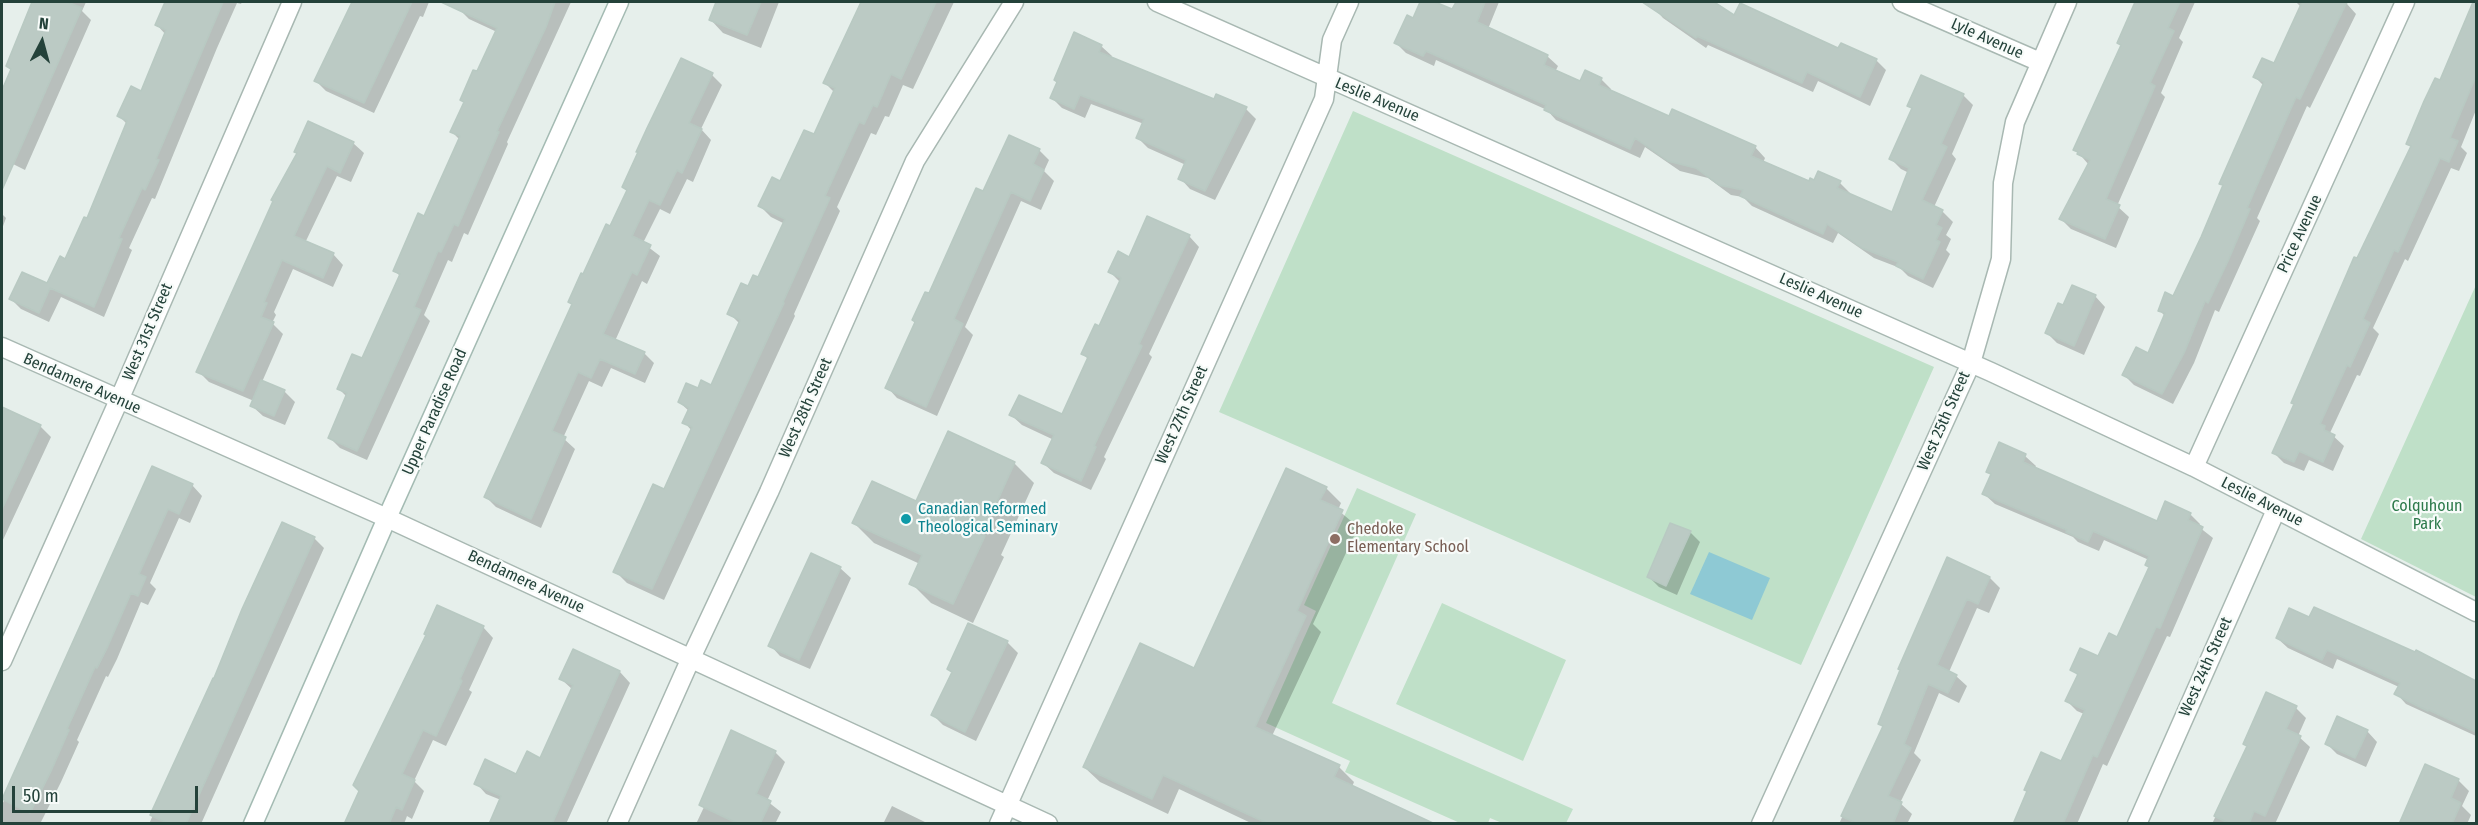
<!DOCTYPE html>
<html>
<head>
<meta charset="utf-8">
<style>
	body { margin:0 }
	#map { position:relative; width:2478px; height:825px; overflow:hidden; background:#e6efeb; font-family:"Fira Sans Condensed",sans-serif }
	canvas { display:block }
	.frame { position:absolute; inset:0; border:3px solid #24423a; pointer-events:none }
	.north { position:absolute; left:12px; top:12px; width:60px; height:60px; -webkit-text-stroke:4px #f7fbf9; paint-order:stroke; rotate:6deg; font-size:16px; font-weight:700; line-height:24px; text-align:center; color:#24423a }
	.north::after { content:''; display:block; margin:auto; width:21px; height:27px; background:#24423a; clip-path:polygon(50% 0,100% 100%,50% 72%,0 100%) }
	.scale { position:absolute; left:12px; top:786px; width:186px; height:27px; box-sizing:border-box; border:3px solid #24423a; border-top:0; padding-left:8px; font-size:18px; line-height:21px; white-space:nowrap; color:#24423a; -webkit-text-stroke:4px #f7fbf9; paint-order:stroke }
</style>
</head>
<body>
<div id="map">
<canvas width="2478" height="825"></canvas>
<div class="frame"></div>
<div class="north">N</div>
<div class="scale">50 m</div>
</div>
<script>
const g = document.querySelector('canvas').getContext('2d');
g.lineJoin = 'round';
function fill(path, color) {
  g.fillStyle = color;
  g.fill(path, 'evenodd');
}
function poly(rows) {
  const path = new Path2D();
  for (const r of rows) {
    path.moveTo(r[0], r[1]);
    for (let i = 2; i < r.length; i += 2) path.lineTo(r[i], r[i + 1]);
  }
  return path;
}
function strokePath(path, color, width, dash) {
  g.strokeStyle = color;
  g.lineWidth = width;
  g.lineCap = dash ? 'butt' : 'round';
  g.setLineDash(dash || []);
  g.stroke(path);
}
function drawText(font, color, halo, rows, align = 'center') {
  g.font = font + ' "Fira Sans Condensed",sans-serif';
  g.lineWidth = 4.5;
  g.setLineDash([]);
  g.textBaseline = 'middle';
  g.strokeStyle = halo;
  g.fillStyle = color;
  for (const [text, x, y, turn = 0] of rows) {
    g.save();
    g.translate(x, y);
    g.rotate((+turn || 0) * Math.PI / 180);
    g.textAlign = isNaN(turn) ? turn : align;
    if (halo) g.strokeText(text, 0, 0);
    g.fillText(text, 0, 0);
    g.restore();
  }
}
fill(poly([
	[1353,111,1934,367,1801,665,1219,412],
	[2476,285,2476,597,2361,539],
	[1357,488,1416,514,1332,703,1573,809,1566,823,1502,823,1490,818,1488,823,1460,823,1345,772,1350,761,1266,723,1316,611,1304,605],
	[1442,603,1566,660,1523,761,1396,704]
]), '#bfe0c8');
fill(poly([
	[1709,552,1770,578,1752,620,1690,594]
]), '#8ec9d4');
fill(poly([
	[33,2,86,2,82,11,91,20,25,170,13,164,2,190,2,93,12,70,7,66],
	[167,2,242,2,241,4,237,3,217,48,155,199,152,198,129,248,132,250,104,317,61,297,49,322,21,309,11,299,48,285,66,261,88,220,128,125,119,116,142,93,166,35,157,25],
	[353,2,429,2,423,17,420,16,374,113,326,91,316,81],
	[462,2,494,2,503,6,505,2,571,2,507,142,508,144,468,235,464,233,452,262,448,260,424,315,430,321,367,460,340,448,329,437,347,397,339,389,363,360,400,276,394,270,425,218,460,140,452,132,497,32,469,19,459,9],
	[718,2,779,2,761,48,723,33,710,19],
	[862,2,954,2,913,89,903,85,889,117,885,116,876,135,871,133,837,207,840,211,794,314,795,316,664,600,627,583,615,571,665,491,692,431,684,422,689,411,679,402,698,390,711,387,740,324,729,313,749,288,759,279,785,224,771,217,760,206,781,183,815,136,835,93,824,82],
	[1422,2,1431,2,1453,11,1457,2,1499,2,1488,29,1547,56,1558,66,1555,72,1581,83,1601,79,1611,89,1610,92,1670,118,1755,147,1765,158,1763,163,1810,183,1840,183,1850,193,1849,195,1892,214,1909,173,1901,169,1891,159,1913,110,1909,106,1963,95,1973,105,1952,154,1956,159,1934,207,1942,211,1953,222,1946,235,1951,239,1946,250,1950,254,1933,288,1908,276,1900,268,1874,258,1838,233,1833,243,1752,206,1743,197,1731,195,1708,178,1680,171,1645,147,1640,158,1556,120,1547,110,1436,60,1434,66,1406,53,1396,43,1413,20],
	[1657,2,1711,2,1734,17,1876,60,1886,70,1870,106,1818,81,1813,92,1708,45,1706,48,1663,18,1653,7],
	[2136,2,2195,2,2179,38,2183,42,2161,93,2165,97,2117,206,2129,217,2116,248,2071,229,2061,219,2089,165,2075,149,2122,46,2119,43],
	[2296,2,2348,2,2347,4,2356,14,2310,108,2307,106,2257,218,2260,221,2219,312,2215,310,2194,363,2173,404,2134,385,2124,375,2149,355,2165,316,2159,310,2174,298,2202,238,2264,86,2255,77,2275,65,2301,7],
	[2475,2,2476,110,2461,147,2467,153,2459,171,2451,168,2408,261,2405,259,2373,328,2379,334,2360,376,2357,375,2330,433,2344,446,2333,471,2309,460,2304,471,2284,463,2274,453,2358,260,2412,148,2408,144,2440,82],
	[1101,46,1112,56,1110,59,1214,101,1246,109,1256,119,1215,200,1190,189,1180,178,1186,165,1148,148,1138,138,1144,124,1091,104,1085,118,1062,108,1052,98],
	[712,75,722,85,701,129,711,140,693,182,687,179,670,214,660,209,643,243,660,256,647,284,642,281,615,341,644,353,654,363,645,383,611,368,602,387,589,381,563,438,575,449,541,528,496,507,486,497,573,305,583,276,628,191,623,187],
	[353,143,364,153,351,182,337,176,305,243,333,254,343,265,333,287,293,269,274,312,276,315,272,323,283,334,262,382,284,391,295,402,285,425,263,416,252,406,254,401,209,382,198,371,275,202],
	[1039,150,1049,160,1044,171,1054,181,1041,210,1021,201,965,327,973,335,937,416,897,398,887,387,929,295,984,193],
	[2,214,6,218,2,229],
	[1189,236,1199,247,1149,354,1152,357,1104,457,1106,459,1091,490,1054,473,1043,463,1054,440,1022,425,1011,415,1062,416,1088,359,1083,354,1100,328,1121,283,1110,272,1130,259],
	[2095,296,2105,307,2084,355,2057,343,2047,333,2064,307],
	[2,408,40,426,51,437,2,542],
	[2000,444,2025,456,2036,466,2034,469,2157,523,2190,514,2200,524,2199,527,2213,538,2170,637,2167,636,2107,766,2103,764,2077,824,2014,824,2062,763,2084,714,2077,711,2067,701,2078,676,2072,669,2098,658,2118,639,2150,568,2147,565,2149,560,2104,540,2099,551,2078,542,2073,537,1995,504,1984,494,1992,476,1988,471],
	[1014,463,1034,483,1001,555,1004,557,973,623,931,603,911,583,920,564,874,543,854,523,916,503],
	[153,468,192,485,202,496,190,523,179,518,150,583,156,589,148,605,141,602,117,659,108,677,106,676,77,740,79,742,61,782,40,824,2,824,2,805],
	[1326,488,1341,503,1338,510,1358,527,1313,624,1321,632,1272,736,1339,767,1354,782,1352,787,1431,824,1253,824,1179,789,1168,814,1100,782,1084,767,1195,670],
	[1690,532,1700,542,1677,595,1659,587,1648,576],
	[314,538,324,548,201,824,149,824,213,680],
	[1948,559,1990,578,2000,588,1989,613,1977,608,1949,672,1956,676,1967,686,1959,703,1939,693,1914,753,1921,760,1900,803,1912,814,1907,824,1839,824,1883,727,1880,723],
	[840,568,851,578,810,669,780,656,770,645],
	[2310,619,2416,654,2417,652,2476,682,2476,736,2406,704,2396,693,2399,687,2337,659,2333,669,2288,648,2277,638],
	[969,625,1008,643,1018,653,976,741,943,725,933,715,953,673,949,669],
	[483,627,493,638,469,690,472,692,446,746,433,740,414,781,424,791,412,819,407,816,404,824,345,824],
	[573,651,620,672,630,683,566,824,490,824,501,800,486,794,476,783,517,776,541,760,573,690,561,679],
	[2296,708,2306,718,2298,736,2310,747,2275,824,2212,824,2248,747],
	[2367,731,2377,742,2366,767,2337,754,2326,743],
	[775,752,785,762,767,801,781,812,775,824,696,824,704,807],
	[2426,766,2459,781,2469,791,2462,806,2471,815,2467,824,2408,824],
	[892,806,927,823,927,824,883,824]
]), '#0003');
const building = poly([
	[32,2,67,2,82,8,2,190,2,90,11,69,6,66,32,2],
	[165,2,223,2,156,159,159,160,145,190,142,188,119,238,122,239,94,307,50,288,39,313,9,299,22,272,47,283,60,256,65,259,84,217,87,218,127,121,117,116,131,86,141,91,166,30,155,25,165,2],
	[352,2,412,2,364,103,314,81,352,2],
	[441,2,555,2,546,27,497,131,499,132,458,226,454,224,441,252,438,251,414,307,421,310,357,451,328,438,347,393,337,389,352,354,362,358,400,274,393,271,418,213,424,216,460,136,450,132,464,102,460,100,473,70,477,71,497,28,441,2],
	[716,2,761,2,747,35,709,20,716,2],
	[861,2,936,2,901,79,891,74,877,107,873,105,864,124,859,122,825,196,830,198,783,302,784,303,652,589,613,572,653,484,664,489,692,427,682,423,689,408,678,402,686,383,698,388,701,380,711,385,740,320,727,314,741,283,748,286,753,275,758,277,785,219,758,206,772,177,780,181,804,130,814,134,835,88,823,83,861,2],
	[1420,2,1435,2,1452,9,1456,2,1485,2,1477,22,1548,55,1544,65,1580,81,1585,70,1602,78,1599,85,1669,116,1672,109,1756,146,1751,156,1809,181,1810,178,1814,180,1818,171,1841,181,1837,188,1892,212,1909,168,1889,159,1912,108,1907,106,1921,75,1964,94,1941,144,1947,147,1922,200,1943,210,1936,225,1942,228,1936,240,1940,242,1923,279,1896,266,1898,262,1862,248,1827,224,1823,234,1740,196,1743,190,1719,185,1696,168,1668,161,1635,138,1630,149,1544,110,1546,105,1426,51,1423,56,1394,43,1407,15,1413,18,1420,2],
	[1642,2,1714,2,1734,15,1740,3,1838,48,1841,43,1877,59,1860,97,1807,72,1802,83,1697,36,1696,38,1642,2],
	[2135,2,2180,2,2168,28,2174,31,2150,83,2155,86,2106,199,2120,205,2105,239,2059,219,2090,160,2077,154,2078,152,2073,150,2121,45,2117,43,2135,2],
	[2302,2,2347,2,2300,99,2296,97,2247,208,2250,209,2228,261,2208,303,2205,301,2184,353,2162,394,2122,375,2136,347,2148,353,2165,313,2158,311,2165,292,2173,296,2201,237,2223,185,2219,184,2264,82,2253,77,2262,58,2274,63,2302,2],
	[2473,2,2476,2,2476,76,2450,138,2458,141,2449,162,2440,158,2398,252,2394,250,2363,319,2370,323,2350,367,2347,365,2320,424,2325,426,2324,430,2335,435,2323,462,2299,451,2294,462,2272,453,2294,404,2291,403,2354,257,2357,258,2411,146,2406,144,2424,101,2435,78,2440,80,2473,2],
	[1074,32,1102,45,1099,52,1214,99,1216,94,1247,107,1205,191,1178,179,1186,160,1136,138,1144,119,1080,95,1074,109,1050,98,1057,82,1054,80,1074,32],
	[681,58,713,73,689,123,702,129,682,173,677,170,660,205,649,200,632,236,651,245,637,275,632,272,603,334,645,352,635,374,600,359,591,378,578,372,552,431,566,437,531,519,484,497,572,304,568,302,581,273,583,274,606,224,610,226,627,190,622,187,638,152,636,152,647,128,681,58],
	[308,121,354,142,340,173,327,166,294,236,334,253,323,278,282,260,264,302,267,303,261,317,274,322,243,391,196,372,273,201,271,200,297,153,294,152,308,121],
	[1009,135,1040,149,1033,164,1044,170,1030,201,1011,192,954,319,963,324,926,407,885,388,915,322,912,320,925,292,929,293,976,188,983,191,1009,135],
	[1147,216,1190,235,1139,344,1142,346,1094,446,1096,447,1081,481,1041,463,1054,435,1009,415,1019,395,1062,414,1088,357,1081,354,1095,324,1099,326,1121,278,1108,272,1118,251,1129,257,1147,216],
	[2072,285,2096,295,2074,346,2045,333,2058,303,2063,305,2072,285],
	[261,380,285,390,274,416,250,406,261,380],
	[2,407,41,425,2,509,2,407],
	[948,431,1015,462,982,535,985,536,953,604,909,584,922,555,852,523,872,481,916,501,948,431],
	[1999,442,2026,454,2023,462,2157,521,2165,501,2191,513,2188,520,2203,527,2160,628,2156,627,2097,757,2093,755,2063,824,2013,824,2027,791,2024,790,2041,752,2061,761,2085,710,2065,701,2078,674,2070,670,2080,648,2098,656,2109,633,2117,637,2149,567,2145,565,2149,556,2093,531,2088,542,2066,532,2067,530,1982,494,1991,474,1986,472,1999,442],
	[152,466,193,484,179,514,168,509,139,574,146,577,138,596,131,593,107,648,97,668,95,667,67,729,69,730,51,771,30,813,2,799,152,466],
	[1286,468,1327,487,1320,500,1343,510,1297,611,1306,616,1255,727,1340,765,1334,777,1435,824,1269,824,1163,775,1152,799,1083,767,1140,643,1194,668,1286,468],
	[282,522,315,537,186,824,169,824,150,815,213,678,214,678,242,609,282,522],
	[1670,523,1691,531,1666,586,1647,577,1670,523],
	[811,553,841,567,799,660,768,646,811,553],
	[1947,557,1990,577,1978,604,1967,599,1937,665,1957,675,1948,693,1928,684,1904,744,1911,748,1888,796,1902,802,1893,824,1858,824,1841,816,1883,726,1878,724,1900,670,1898,669,1947,557],
	[437,605,484,626,460,679,462,681,436,736,423,730,402,774,415,780,402,810,396,807,389,824,344,824,359,791,353,785,426,635,424,634,437,605],
	[2314,607,2415,652,2416,650,2476,681,2476,732,2429,710,2428,711,2394,694,2400,683,2327,650,2322,660,2276,638,2289,608,2309,617,2314,607],
	[968,623,1008,641,965,732,931,715,952,672,947,669,968,623],
	[573,649,620,671,552,824,489,824,501,796,474,784,485,759,516,774,527,751,540,758,573,685,559,679,573,649],
	[2266,692,2297,706,2286,729,2301,736,2265,816,2254,811,2249,824,2230,824,2214,816,2247,746,2243,744,2266,692],
	[2337,716,2368,730,2355,758,2325,744,2337,716],
	[731,730,776,751,756,794,771,801,760,824,739,824,699,805,731,730],
	[2425,764,2459,779,2451,798,2461,803,2452,824,2399,824,2425,764]
]);
fill(building, '#bbcac4');
strokePath(building, '#b8c9c2', 1.5);
const street = poly([
	[1157,2,1991,372,2194,467,2476,612],
	[1902,2,2040,62],
	[2,347,387,518,1048,824],
	[2194,467,2405,2],
	[2,661,119,400,292,2],
	[617,824,691,658,769,492,915,161,1014,2],
	[999,824,1324,99,1332,40,1349,2],
	[1761,824,1971,363,2001,259,2003,183,2015,122,2067,2],
	[2137,824,2276,510]
]);
const secondary = poly([
	[253,824,387,518,619,2]
]);
strokePath(street, '#a8b8b2', 21);
strokePath(secondary, '#a4bbb3', 21);
strokePath(street, '#fff', 18);
strokePath(secondary, '#fff', 18);
for (const [x, y, r, color] of [
	[906,519,6,"#0f9aa8"],
	[1335,539,6,"#8d6e63"]
]) {
  const dot = new Path2D();
  dot.arc(x, y, r, 0, 2 * Math.PI);
  g.fillStyle = color;
  g.fill(dot);
  strokePath(dot, '#f7fbf9', 2);
}
drawText('16px', '#24423a', '#f7fbf9', [
	["Lyle Avenue",1987,39,24],
	["Leslie Avenue",1377,100,23],
	["Price Avenue",2300,234,-65],
	["Leslie Avenue",1821,296,24],
	["West 31st Street",148,332,-67],
	["Bendamere Avenue",82,384,24],
	["West 28th Street",806,408,-66],
	["Upper Paradise Road",435,412,-66],
	["West 27th Street",1182,415,-66],
	["West 25th Street",1944,421,-66],
	["Leslie Avenue",2262,502,27],
	["Bendamere Avenue",526,582,25],
	["West 24th Street",2206,667,-66]
]);
drawText('16px', '#2d7a4b', '#f7fbf9', [
	["Colquhoun",2427,507],
	["Park",2427,525]
]);
drawText('16px', '#0d838f', '#f7fbf9', [
	["Canadian Reformed",918,510],
	["Theological Seminary",918,528]
], 'left');
drawText('16px', '#785e54', '#f7fbf9', [
	["Chedoke",1347,530],
	["Elementary School",1347,548]
], 'left');
</script>
</body>
</html>
